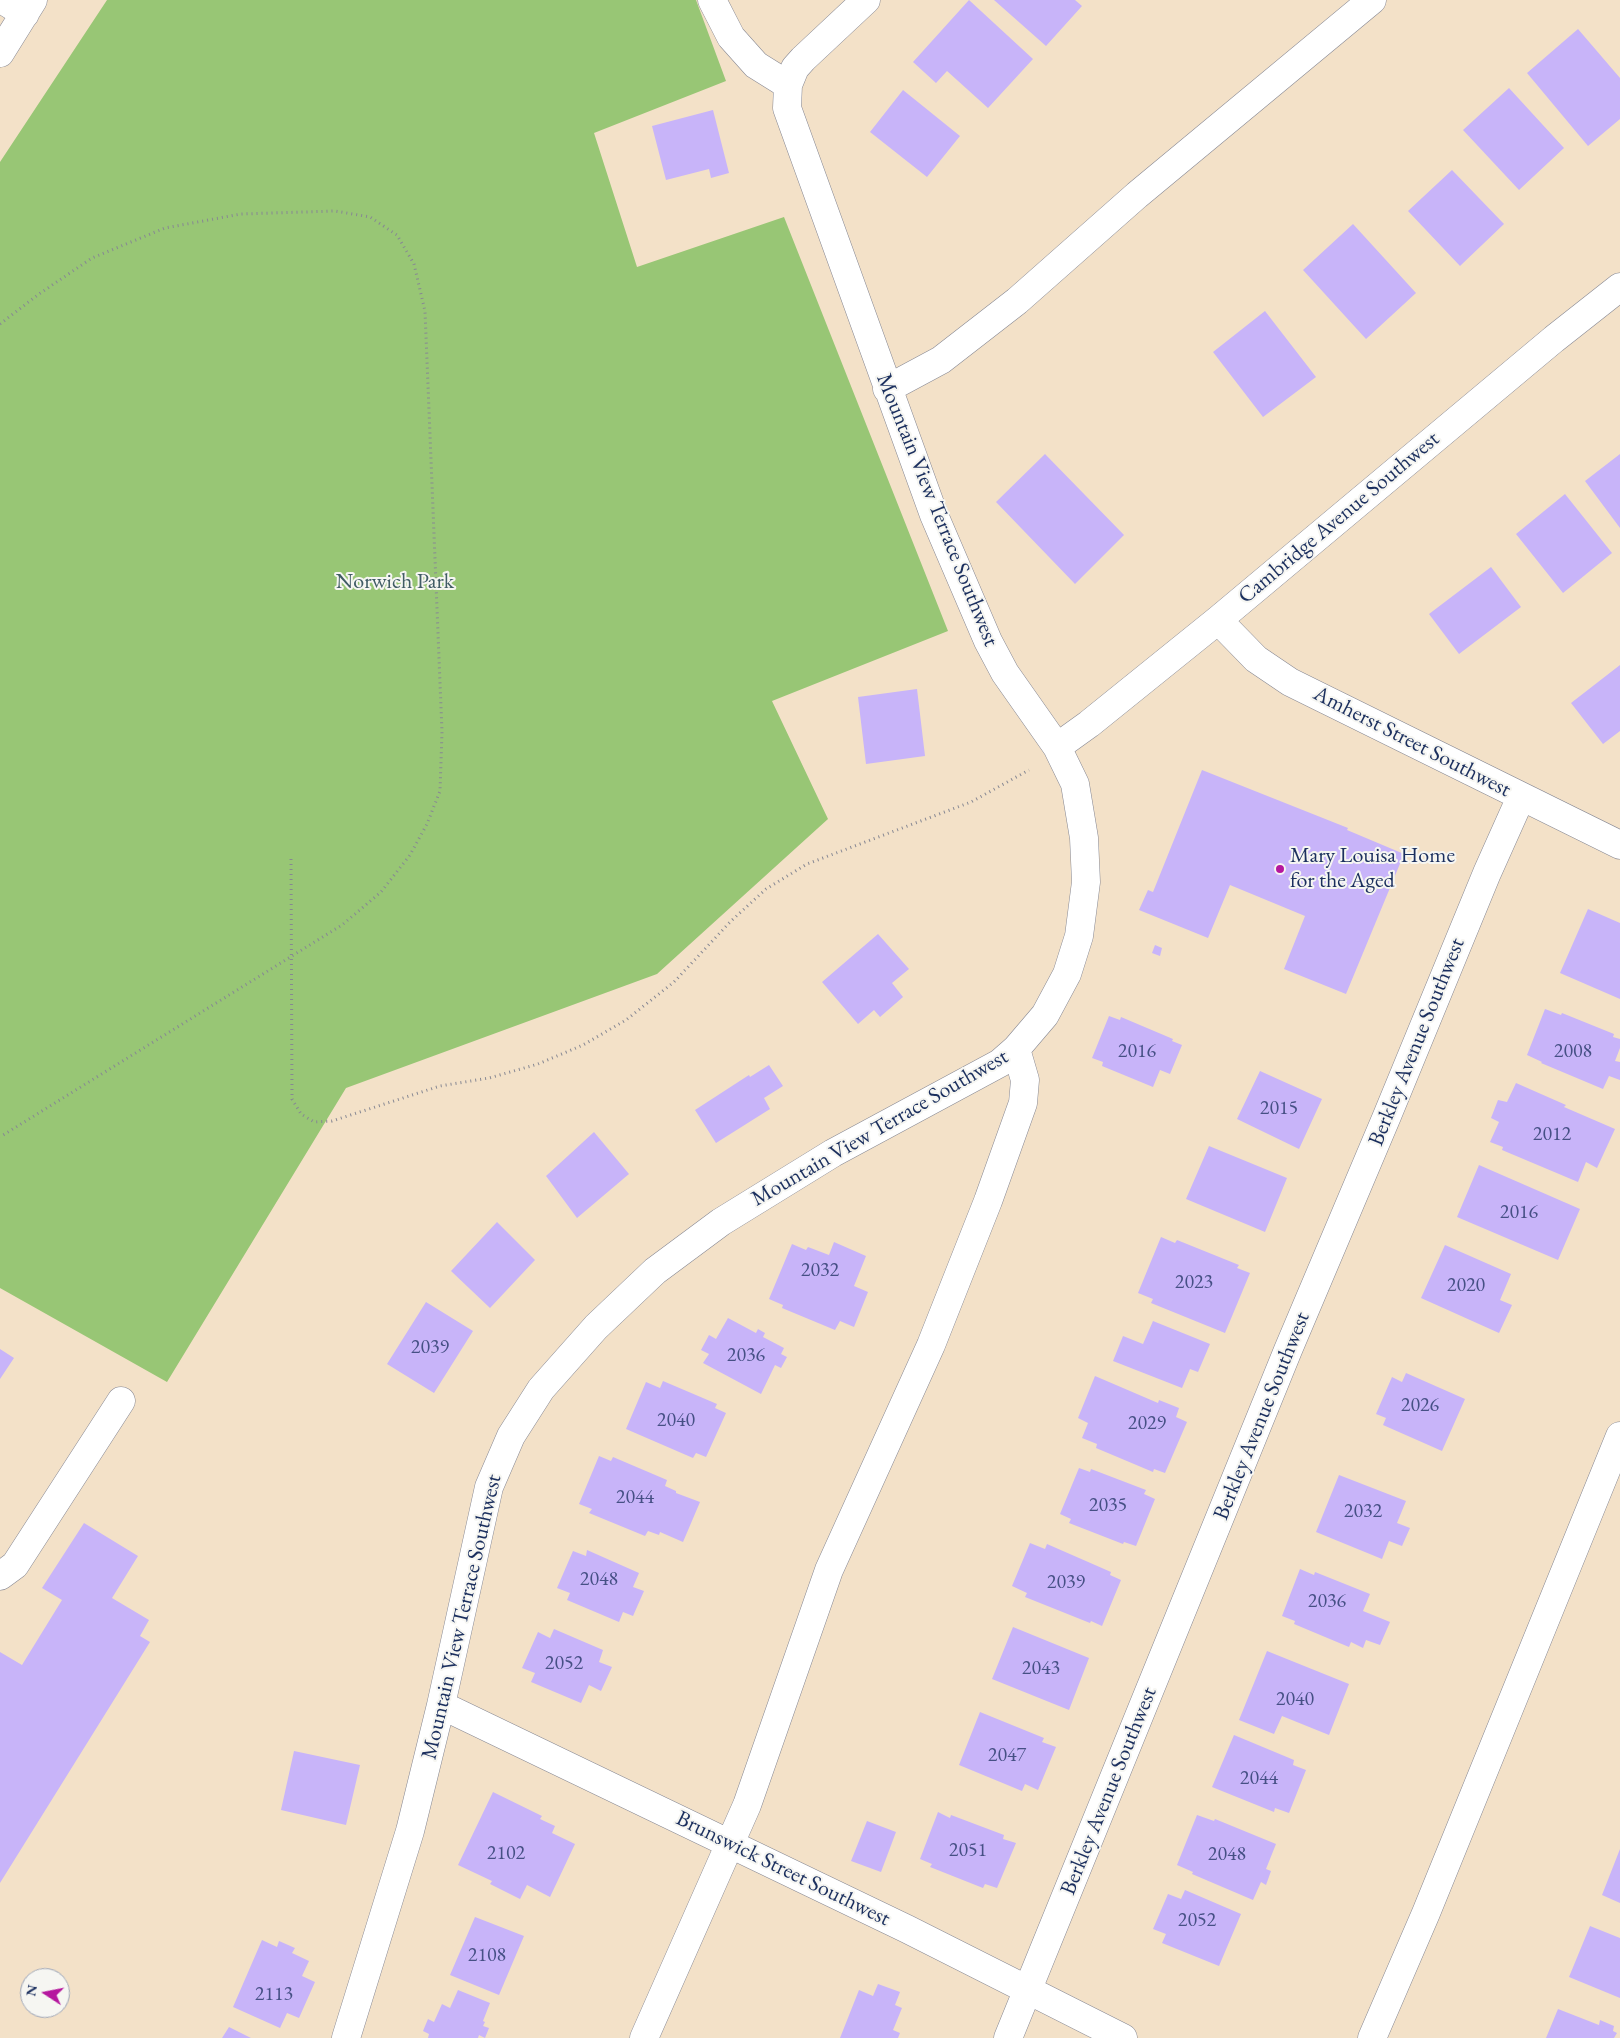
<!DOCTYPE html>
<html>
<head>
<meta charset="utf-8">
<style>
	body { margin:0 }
	#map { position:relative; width:1620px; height:2038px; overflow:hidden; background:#f3e1c8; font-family:"EB Garamond",serif }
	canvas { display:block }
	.north { position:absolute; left:20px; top:1968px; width:50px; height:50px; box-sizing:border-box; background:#f6f6f2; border:1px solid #9ea6b7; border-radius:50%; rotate:281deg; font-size:14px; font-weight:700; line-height:20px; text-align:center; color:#1b2f5e }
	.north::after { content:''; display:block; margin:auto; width:18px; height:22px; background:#b5179e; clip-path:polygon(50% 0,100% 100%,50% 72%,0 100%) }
</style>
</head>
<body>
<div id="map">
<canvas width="1620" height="2038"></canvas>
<div class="north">N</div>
</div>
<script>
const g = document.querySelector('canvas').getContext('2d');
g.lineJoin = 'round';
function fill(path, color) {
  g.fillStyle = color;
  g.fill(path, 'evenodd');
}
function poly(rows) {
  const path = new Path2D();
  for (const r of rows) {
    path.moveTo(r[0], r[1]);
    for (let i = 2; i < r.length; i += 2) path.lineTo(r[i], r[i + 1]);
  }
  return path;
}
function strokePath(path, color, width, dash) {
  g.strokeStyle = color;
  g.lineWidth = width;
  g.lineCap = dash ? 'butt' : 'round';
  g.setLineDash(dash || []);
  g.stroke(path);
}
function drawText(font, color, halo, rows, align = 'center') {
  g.font = font + ' "EB Garamond",serif';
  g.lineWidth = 4;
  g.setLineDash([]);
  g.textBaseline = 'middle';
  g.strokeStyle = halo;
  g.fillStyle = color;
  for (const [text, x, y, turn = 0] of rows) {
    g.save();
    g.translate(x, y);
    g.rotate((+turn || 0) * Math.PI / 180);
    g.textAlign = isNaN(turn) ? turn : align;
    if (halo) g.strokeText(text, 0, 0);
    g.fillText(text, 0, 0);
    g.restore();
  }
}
fill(poly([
	[107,0,696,0,726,81,594,133,637,267,784,217,948,631,772,701,828,819,657,974,346,1088,167,1382,0,1288,0,162]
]), '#98c675');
fill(poly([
	[969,0,1033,59,988,108,947,71,936,83,913,62],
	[994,0,1075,0,1082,6,1046,46],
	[1578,29,1620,78,1620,119,1588,146,1527,73],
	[1509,88,1564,148,1519,190,1463,130],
	[903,90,960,136,927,177,870,132],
	[713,110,729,173,711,178,709,169,666,180,652,126],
	[1452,170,1504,224,1460,266,1408,211],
	[1353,224,1416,293,1366,339,1303,270],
	[1265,311,1316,377,1263,417,1213,352],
	[1045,454,1124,535,1075,584,996,502],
	[1620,454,1620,528,1585,481],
	[1565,494,1612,553,1563,593,1516,534],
	[1491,567,1521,607,1459,654,1429,614],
	[1620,665,1620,731,1603,744,1571,703],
	[917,689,925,756,866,764,858,697],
	[1202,770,1348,828,1347,830,1404,854,1346,994,1284,969,1305,916,1230,885,1208,938,1139,910,1148,890,1153,892],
	[1588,909,1620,923,1620,999,1560,973],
	[878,934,909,969,892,983,903,997,880,1017,874,1010,858,1024,822,982],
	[1155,945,1162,948,1160,956,1152,953],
	[1545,1009,1561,1015,1562,1013,1614,1034,1613,1037,1620,1039,1620,1048,1615,1061,1620,1062,1620,1080,1609,1076,1603,1089,1541,1063,1542,1062,1527,1055],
	[1109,1016,1120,1020,1121,1017,1173,1039,1172,1041,1182,1045,1170,1074,1160,1070,1153,1087,1102,1066,1103,1062,1092,1058],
	[769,1065,783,1086,764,1098,770,1109,716,1143,695,1110,749,1075,750,1077],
	[1260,1071,1322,1099,1299,1149,1237,1119],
	[1516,1083,1566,1105,1564,1107,1615,1129,1597,1168,1586,1162,1578,1182,1502,1150,1503,1147,1490,1142,1499,1122,1491,1118,1498,1100,1507,1102],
	[594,1132,629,1174,577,1218,546,1176],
	[1209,1146,1287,1178,1265,1232,1186,1199],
	[1479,1165,1580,1209,1558,1260,1457,1217],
	[497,1222,535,1260,490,1308,451,1271],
	[1161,1237,1175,1243,1177,1240,1239,1265,1237,1268,1250,1273,1225,1333,1151,1303,1153,1299,1138,1293],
	[834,1242,866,1256,854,1286,868,1292,854,1327,840,1321,835,1330,782,1308,783,1305,769,1299,792,1244,806,1250,808,1247,829,1255],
	[1445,1245,1511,1274,1500,1300,1512,1305,1499,1333,1421,1298],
	[426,1302,473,1331,434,1393,387,1364],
	[728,1318,756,1333,758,1329,765,1333,763,1337,784,1348,781,1354,787,1357,781,1368,775,1365,761,1394,703,1363,709,1354,701,1350,709,1335,716,1339],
	[1153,1321,1210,1344,1198,1372,1190,1369,1182,1388,1113,1361,1123,1336,1143,1344],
	[0,1349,14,1358,0,1379],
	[1406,1373,1465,1399,1442,1451,1383,1425,1386,1418,1376,1414,1392,1377,1402,1382],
	[1095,1376,1158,1403,1159,1400,1179,1408,1176,1417,1187,1422,1165,1473,1154,1469,1153,1472,1096,1448,1097,1444,1082,1438,1088,1423,1078,1418],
	[663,1381,717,1404,715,1408,726,1413,706,1457,696,1453,693,1458,626,1429,646,1382,660,1388],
	[599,1456,611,1461,613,1457,667,1480,665,1486,676,1491,676,1493,700,1502,683,1542,660,1532,659,1535,648,1531,645,1536,589,1513,592,1509,579,1504],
	[1079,1468,1090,1472,1091,1469,1146,1490,1144,1494,1155,1499,1136,1546,1124,1542,1123,1544,1069,1523,1071,1519,1060,1514],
	[1339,1475,1406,1501,1397,1523,1410,1528,1402,1546,1389,1541,1382,1559,1316,1532],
	[84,1523,138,1556,112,1598,149,1620,140,1636,150,1642,0,1883,0,1652,22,1665,62,1600,42,1588],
	[1030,1543,1045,1549,1047,1544,1111,1572,1110,1575,1121,1580,1102,1626,1091,1621,1090,1623,1025,1597,1027,1593,1012,1586],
	[587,1550,639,1573,633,1587,644,1591,633,1616,623,1612,619,1622,567,1600,570,1593,557,1588,573,1551,586,1556],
	[1300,1569,1314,1575,1315,1572,1370,1594,1363,1611,1390,1622,1380,1645,1366,1640,1363,1648,1351,1642,1349,1647,1294,1624,1295,1621,1282,1616],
	[1013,1627,1089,1658,1069,1710,992,1679],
	[554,1629,603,1650,599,1662,612,1667,601,1691,589,1685,581,1703,531,1682,535,1673,522,1668,538,1632,550,1638],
	[1267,1651,1349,1684,1329,1735,1282,1716,1274,1734,1239,1720],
	[980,1712,1044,1738,1042,1742,1056,1747,1038,1790,1025,1784,1022,1791,959,1765],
	[1234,1735,1294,1760,1293,1765,1306,1770,1289,1813,1275,1808,1274,1812,1212,1787],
	[294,1751,360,1765,346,1825,281,1810],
	[493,1792,542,1816,540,1819,555,1826,552,1833,575,1844,550,1897,527,1885,520,1899,490,1884,492,1881,458,1865],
	[938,1812,950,1818,951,1815,1004,1835,1003,1839,1016,1843,997,1888,985,1884,983,1888,930,1867,932,1864,920,1859],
	[1197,1815,1214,1821,1215,1819,1276,1844,1266,1869,1271,1871,1266,1885,1261,1882,1253,1900,1192,1874,1193,1872,1177,1865],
	[867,1821,896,1832,881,1872,851,1861],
	[1620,1849,1620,1903,1602,1895],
	[1185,1890,1241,1914,1219,1966,1162,1943,1166,1934,1153,1929,1168,1894,1181,1899],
	[475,1917,524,1936,499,1995,450,1975],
	[1590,1926,1620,1938,1620,1998,1569,1977],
	[262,1940,277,1947,279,1941,295,1948,292,1953,309,1961,302,1976,315,1982,299,2018,287,2013,280,2028,233,2007],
	[878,1984,900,1992,895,2005,902,2008,893,2030,900,2033,898,2038,840,2038,859,1990,873,1996],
	[458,1990,490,2003,483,2021,485,2022,483,2026,489,2028,485,2038,479,2035,478,2038,428,2038,429,2034,423,2031,428,2019,434,2022,442,2004,450,2008],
	[1558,2009,1599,2025,1600,2020,1614,2026,1613,2031,1617,2033,1614,2038,1546,2038],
	[229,2027,251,2038,222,2038]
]), '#c8b4f9');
const minor = poly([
	[3,0,25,14],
	[712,0,731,37,756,65,788,85],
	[0,53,33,0],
	[887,389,941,360,1017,301,1137,195,1372,0],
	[1218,620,1256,659,1290,682,1620,845],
	[1057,747,1089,724,1218,620,1554,339,1620,287],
	[0,1576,15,1565,121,1401],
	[441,1705,907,1929,1123,2038],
	[346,2038,410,1831,441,1705,489,1487,511,1436,541,1389,596,1327,655,1271,721,1222,833,1153,1000,1063,1016,1049,1045,1015,1067,974,1079,936,1086,882,1084,838,1075,784,1057,747,1005,673,988,641,934,515,787,108,788,85,795,68,803,59,866,0],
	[644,2038,747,1805,829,1570,931,1345,988,1201,1023,1103,1025,1080,1016,1049],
	[1008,2038,1288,1350,1387,1116,1487,873,1521,797],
	[1372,2038,1426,1913,1620,1436]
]);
strokePath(minor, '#878893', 29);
strokePath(poly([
	[0,324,39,294,92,258,165,228,241,214,335,211,370,217,397,235,414,264,425,311,442,732,440,791,427,824,410,855,381,892,342,925,0,1137],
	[291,859,292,1099,301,1114,314,1122,332,1121,440,1086,489,1078,538,1064,583,1045,626,1020,674,982,731,921,766,889,807,864,971,802,1029,770]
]), '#878893', 3, [1, 4]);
strokePath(minor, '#fff', 28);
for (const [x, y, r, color] of [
	[1280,869,5,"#b5179e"]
]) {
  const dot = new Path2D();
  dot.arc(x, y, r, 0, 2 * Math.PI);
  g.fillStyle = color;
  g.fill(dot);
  strokePath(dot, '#f6f6f2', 2);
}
drawText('20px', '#465085', null, [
	["2016",1137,1052],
	["2008",1573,1052],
	["2015",1279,1109],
	["2012",1552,1135],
	["2016",1519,1213],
	["2032",820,1271],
	["2023",1194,1283],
	["2020",1466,1286],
	["2039",430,1348],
	["2036",746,1356],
	["2026",1420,1406],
	["2040",676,1421],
	["2029",1147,1424],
	["2044",635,1498],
	["2035",1108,1506],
	["2032",1363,1512],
	["2048",599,1580],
	["2039",1066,1583],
	["2036",1327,1602],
	["2052",564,1664],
	["2043",1041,1669],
	["2040",1295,1700],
	["2047",1007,1756],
	["2044",1259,1779],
	["2051",968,1851],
	["2102",506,1854],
	["2048",1227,1855],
	["2052",1197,1921],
	["2108",487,1956],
	["2113",274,1995]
]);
drawText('22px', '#1b2f5e', '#f6f6f2', [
	["Mountain View Terrace Southwest",937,510,68],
	["Cambridge Avenue Southwest",1339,518,-40],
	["Amherst Street Southwest",1412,742,27],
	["Berkley Avenue Southwest",1417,1042,-68],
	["Mountain View Terrace Southwest",880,1128,-30],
	["Berkley Avenue Southwest",1262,1416,-68],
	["Mountain View Terrace Southwest",462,1617,-77],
	["Berkley Avenue Southwest",1109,1791,-68],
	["Brunswick Street Southwest",783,1869,26]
]);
drawText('22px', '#405c65', '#f6f6f2', [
	["Norwich Park",395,582]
]);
drawText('22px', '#1b2f5e', '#f6f6f2', [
	["Mary Louisa Home",1290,856],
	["for the Aged",1290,881]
], 'left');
</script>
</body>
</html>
